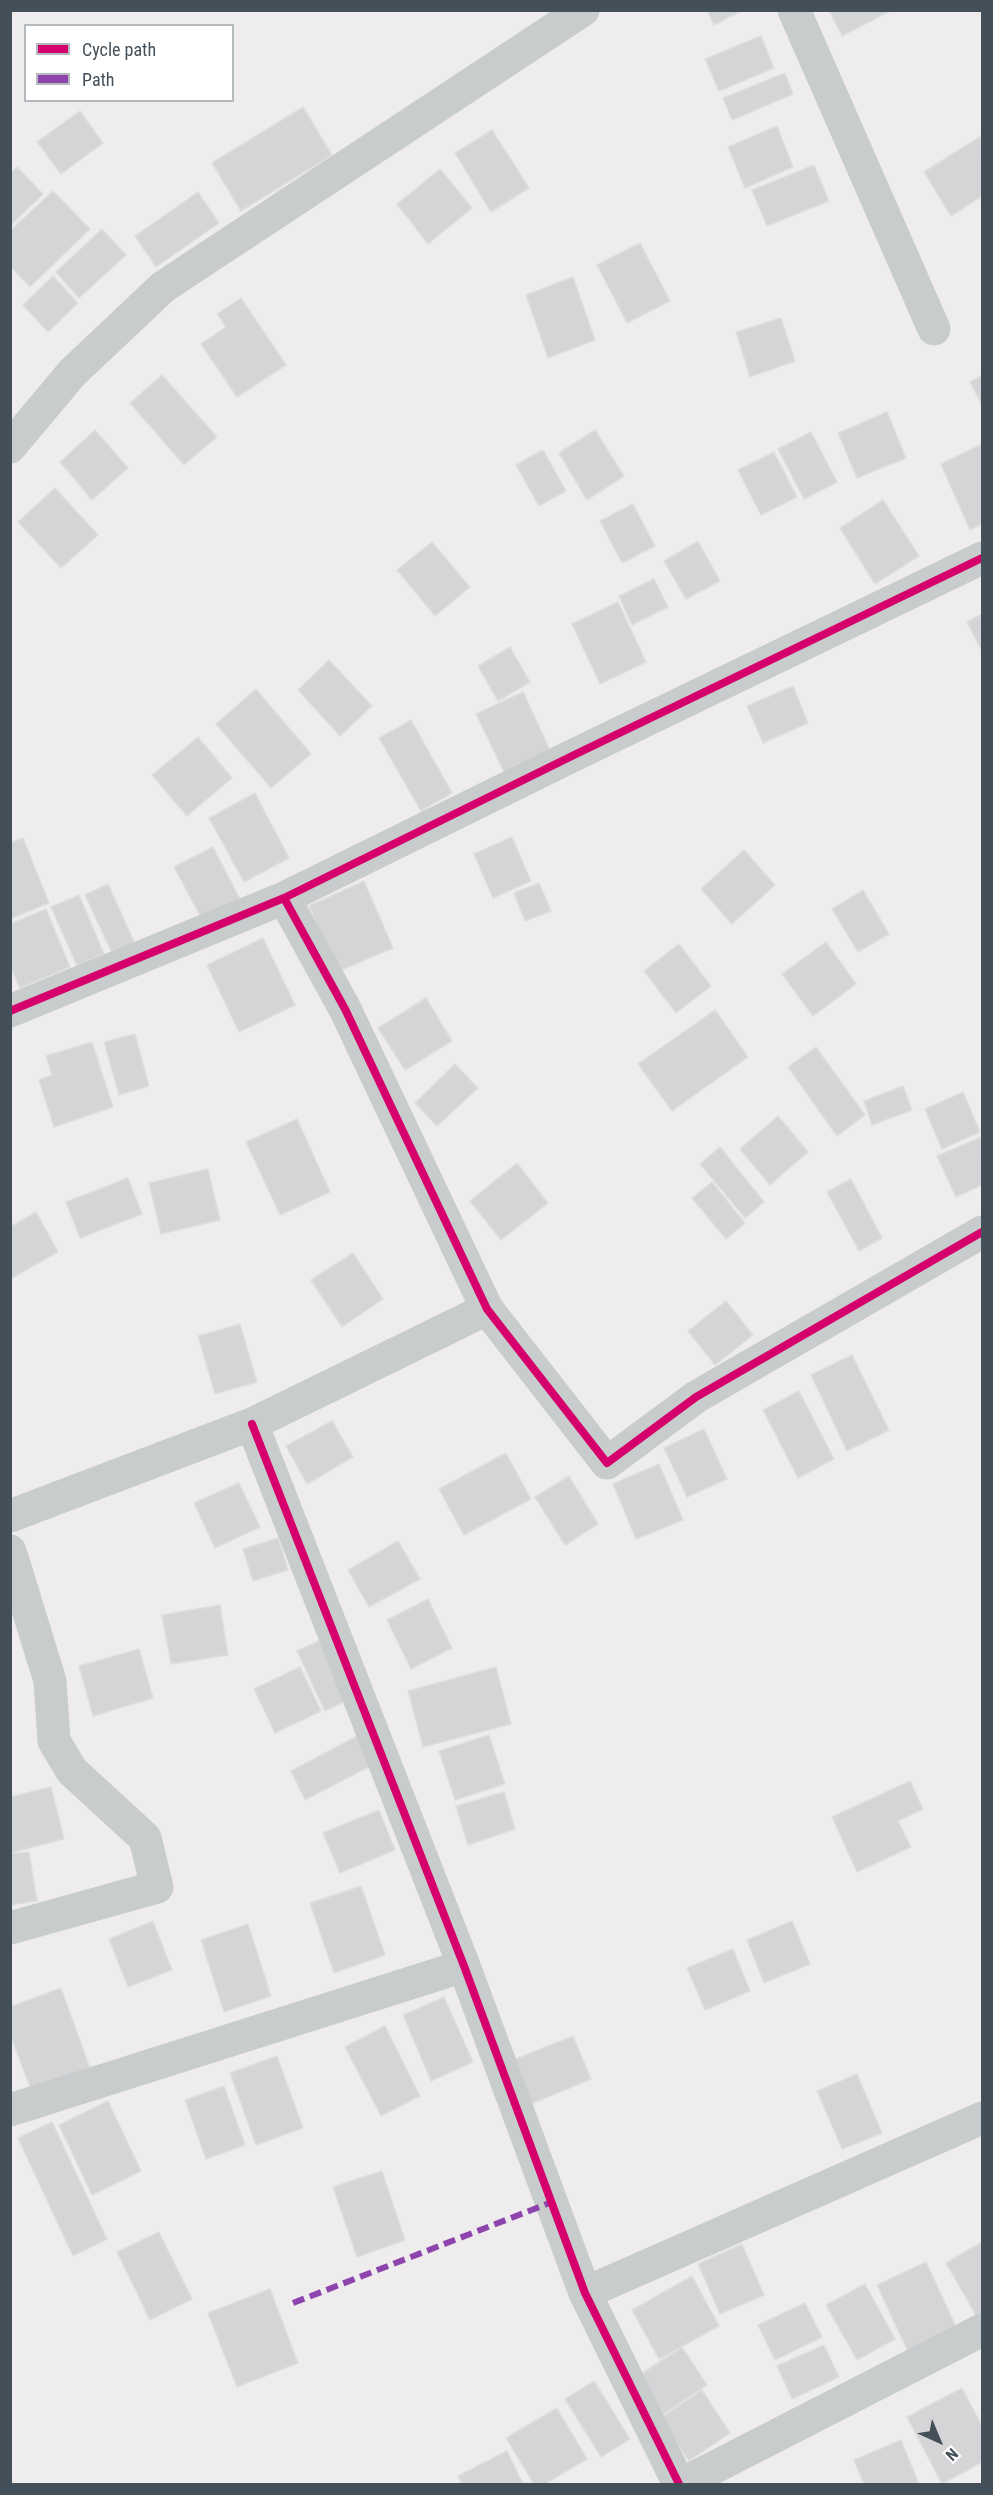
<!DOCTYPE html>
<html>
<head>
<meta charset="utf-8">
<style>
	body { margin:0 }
	#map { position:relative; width:993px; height:2495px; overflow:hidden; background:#eeecec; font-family:"Roboto Condensed",sans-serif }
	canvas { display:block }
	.frame { position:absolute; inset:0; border:12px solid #43505a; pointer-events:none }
	.legend { position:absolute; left:24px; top:24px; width:210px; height:78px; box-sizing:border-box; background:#fff; border:2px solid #b4b9bd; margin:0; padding:8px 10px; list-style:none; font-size:18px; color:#43505a }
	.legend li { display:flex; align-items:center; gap:12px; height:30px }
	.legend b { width:30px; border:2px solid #b4b9bd }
	.north { position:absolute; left:909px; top:2411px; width:60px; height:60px; -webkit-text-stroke:4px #fff; paint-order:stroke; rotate:136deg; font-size:16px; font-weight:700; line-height:24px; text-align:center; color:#43505a }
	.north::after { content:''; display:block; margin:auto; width:21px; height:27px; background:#43505a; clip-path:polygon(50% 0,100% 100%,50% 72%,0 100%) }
</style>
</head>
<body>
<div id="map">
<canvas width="993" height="2495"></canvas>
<div class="frame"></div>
<ul class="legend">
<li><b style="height:8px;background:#d6006c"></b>Cycle path</li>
<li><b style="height:8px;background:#8e44ad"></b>Path</li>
</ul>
<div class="north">N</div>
</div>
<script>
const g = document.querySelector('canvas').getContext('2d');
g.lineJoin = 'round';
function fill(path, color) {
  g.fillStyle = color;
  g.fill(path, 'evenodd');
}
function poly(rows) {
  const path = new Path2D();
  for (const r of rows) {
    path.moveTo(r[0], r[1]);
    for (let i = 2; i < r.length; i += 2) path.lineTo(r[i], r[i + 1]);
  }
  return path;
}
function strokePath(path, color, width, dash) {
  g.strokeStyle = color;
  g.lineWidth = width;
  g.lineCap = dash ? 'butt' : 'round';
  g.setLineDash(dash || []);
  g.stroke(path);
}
const building = poly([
	[707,10,743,10,714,25,707,10],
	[829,10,892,10,842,36,829,10],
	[761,36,774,68,719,91,705,59,761,36],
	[785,73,793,94,732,120,723,98,785,73],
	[303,107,332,155,241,211,212,163,303,107],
	[80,111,103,143,61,174,37,142,80,111],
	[777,126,793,167,745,188,728,147,777,126],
	[492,130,529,188,491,212,455,153,492,130],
	[981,136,982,196,951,216,924,172,981,136],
	[814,165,829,201,767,226,752,190,814,165],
	[17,167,43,194,10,226,10,173,17,167],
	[440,169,472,208,428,244,397,204,440,169],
	[53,191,90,229,30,287,10,266,10,231,53,191],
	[198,192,219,223,156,267,135,236,198,192],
	[102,229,126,255,79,298,56,272,102,229],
	[640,243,670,301,627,323,597,265,640,243],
	[53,276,78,303,48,332,23,305,53,276],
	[573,277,595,340,548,358,526,295,573,277],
	[241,298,286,365,237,397,201,344,226,327,217,314,241,298],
	[781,318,795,361,750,377,736,332,781,318],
	[162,375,217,437,184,465,130,403,162,375],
	[982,376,982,405,970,382,982,376],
	[887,412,906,458,857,478,838,433,887,412],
	[95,430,128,468,92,500,60,462,95,430],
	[595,430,624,476,587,500,559,453,595,430],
	[811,432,837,482,804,499,778,449,811,432],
	[982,444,982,524,970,530,941,464,982,444],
	[543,450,566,491,539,506,516,465,543,450],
	[774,452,797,497,761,515,738,470,774,452],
	[55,488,98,535,61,568,18,522,55,488],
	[883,500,919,556,875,584,840,528,883,500],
	[633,504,655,546,622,563,600,521,633,504],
	[698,541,720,581,686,599,664,561,698,541],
	[432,542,470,587,435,616,397,570,432,542],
	[654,579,668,607,632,625,619,596,654,579],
	[618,602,646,662,600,684,572,624,618,602],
	[982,614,982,651,967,622,982,614],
	[510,647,530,682,498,701,478,666,510,647],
	[329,660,372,706,340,736,298,690,329,660],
	[793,686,808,723,763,743,747,706,793,686],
	[256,689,311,754,271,788,216,724,256,689],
	[523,692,550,750,504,772,476,714,523,692],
	[411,720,452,793,421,811,379,738,411,720],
	[198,737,232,778,187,816,152,775,198,737],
	[255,793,289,858,244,882,209,818,255,793],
	[512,837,531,881,493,898,474,854,512,837],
	[23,838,49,903,10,919,10,843,23,838],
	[213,847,241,901,203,921,174,867,213,847],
	[744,850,775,885,732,924,701,889,744,850],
	[364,881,393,948,337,972,309,906,364,881],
	[539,883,551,911,525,921,514,893,539,883],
	[108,884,135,944,113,955,85,895,108,884],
	[863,890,889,934,858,952,832,909,863,890],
	[79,895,104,954,77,966,51,907,79,895],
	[46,909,70,967,20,988,10,966,10,924,46,909],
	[263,938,295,1005,239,1032,207,965,263,938],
	[826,942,856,984,813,1016,782,974,826,942],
	[679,944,711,986,676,1013,644,971,679,944],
	[426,998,452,1041,405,1070,378,1028,426,998],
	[715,1010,748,1057,672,1111,638,1064,715,1010],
	[135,1034,149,1086,119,1095,104,1042,135,1034],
	[92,1042,113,1107,54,1127,39,1080,52,1075,46,1056,92,1042],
	[816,1047,865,1115,837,1136,788,1067,816,1047],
	[455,1064,478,1088,437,1126,415,1103,455,1064],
	[903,1086,912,1110,872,1125,864,1101,903,1086],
	[963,1092,980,1132,942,1149,925,1109,963,1092],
	[778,1116,808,1152,770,1185,740,1149,778,1116],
	[297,1119,330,1192,280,1215,246,1142,297,1119],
	[981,1137,982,1185,956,1197,937,1156,981,1137],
	[720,1147,764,1202,745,1218,700,1164,720,1147],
	[517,1163,548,1203,501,1240,470,1201,517,1163],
	[208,1169,220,1220,161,1234,149,1183,208,1169],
	[128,1178,142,1214,80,1238,66,1202,128,1178],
	[851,1179,882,1238,859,1251,827,1192,851,1179],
	[712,1182,745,1223,726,1239,692,1198,712,1182],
	[36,1212,58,1252,10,1279,10,1227,36,1212],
	[353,1253,383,1299,342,1327,311,1280,353,1253],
	[726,1301,753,1335,715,1365,688,1331,726,1301],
	[240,1324,257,1382,215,1394,198,1336,240,1324],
	[852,1355,889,1430,847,1451,811,1375,852,1355],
	[799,1391,834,1459,798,1478,763,1410,799,1391],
	[332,1421,353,1457,307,1484,286,1446,332,1421],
	[704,1429,727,1479,687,1497,664,1448,704,1429],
	[506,1453,531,1499,464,1535,439,1489,506,1453],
	[659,1464,683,1520,636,1539,613,1484,659,1464],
	[569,1476,598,1524,565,1545,535,1497,569,1476],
	[239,1483,260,1527,215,1548,194,1503,239,1483],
	[278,1538,288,1570,253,1581,243,1549,278,1538],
	[398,1541,420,1579,369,1607,348,1570,398,1541],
	[428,1599,452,1648,411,1669,387,1620,428,1599],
	[220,1605,228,1655,171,1664,162,1615,220,1605],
	[325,1638,352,1698,325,1711,297,1651,325,1638],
	[139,1649,153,1698,93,1716,79,1666,139,1649],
	[300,1667,321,1711,275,1733,254,1689,300,1667],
	[496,1667,511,1724,423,1747,408,1691,496,1667],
	[361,1734,376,1763,305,1800,291,1771,361,1734],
	[489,1735,505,1784,455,1800,439,1751,489,1735],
	[910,1781,923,1809,898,1821,911,1847,857,1872,832,1817,910,1781],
	[51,1787,64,1839,10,1853,10,1797,51,1787],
	[504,1792,515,1829,468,1845,456,1806,504,1792],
	[379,1810,395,1850,340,1873,323,1833,379,1810],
	[29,1852,37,1901,10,1905,10,1854,29,1852],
	[361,1886,385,1955,334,1973,310,1903,361,1886],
	[153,1921,172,1970,128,1987,109,1939,153,1921],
	[792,1921,810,1964,764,1983,747,1940,792,1921],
	[248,1924,271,1996,224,2012,201,1940,248,1924],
	[733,1949,750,1991,705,2010,687,1968,733,1949],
	[61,1988,91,2071,32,2092,10,2034,10,2007,61,1988],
	[444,1997,473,2062,431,2081,403,2015,444,1997],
	[385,2026,420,2096,381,2116,345,2047,385,2026],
	[573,2036,591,2079,531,2104,513,2060,573,2036],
	[277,2056,303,2128,256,2145,230,2073,277,2056],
	[857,2074,882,2133,842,2149,817,2091,857,2074],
	[224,2086,245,2145,206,2159,185,2100,224,2086],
	[108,2101,141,2171,92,2195,59,2125,108,2101],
	[52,2122,107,2239,73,2256,18,2138,52,2122],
	[382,2171,405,2240,357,2257,333,2187,382,2171],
	[159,2232,192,2299,150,2320,117,2252,159,2232],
	[982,2242,982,2316,978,2319,946,2263,982,2242],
	[742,2244,764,2295,720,2314,698,2264,742,2244],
	[926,2262,958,2331,909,2354,877,2285,926,2262],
	[692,2276,719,2326,659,2359,632,2310,692,2276],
	[865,2284,895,2339,857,2360,826,2305,865,2284],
	[270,2289,298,2363,237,2387,208,2313,270,2289],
	[805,2303,822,2337,775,2360,758,2325,805,2303],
	[824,2345,839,2377,792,2399,777,2366,824,2345],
	[682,2347,707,2385,660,2416,635,2378,682,2347],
	[594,2381,630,2439,601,2457,565,2399,594,2381],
	[962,2388,982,2426,982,2462,942,2484,907,2417,962,2388],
	[702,2390,730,2433,689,2461,660,2418,702,2390],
	[557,2408,587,2459,545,2484,534,2484,506,2438,557,2408],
	[901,2440,919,2484,864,2484,854,2460,901,2440],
	[507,2451,523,2484,462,2484,458,2476,507,2451]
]);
fill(building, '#d5d4d7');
strokePath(building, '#dfdedf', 1.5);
strokePath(poly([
	[794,10,934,329],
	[10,447,72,373,163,287,583,10],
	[284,898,345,1009,487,1309,607,1463,696,1397,982,1232],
	[10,1011,284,898,574,755,982,558],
	[252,1424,464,1966,585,2293,679,2484],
	[10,1516,252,1424,487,1309],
	[10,1551,50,1681,54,1741,72,1771,145,1838,157,1887,10,1928],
	[10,2110,464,1966],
	[585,2293,982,2118],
	[682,2484,982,2330]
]), '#c8cccd', 33);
strokePath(poly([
	[293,2303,552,2202]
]), '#8e44ad', 6, [12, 6]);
strokePath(poly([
	[284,898,345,1009,487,1309,607,1463,696,1397,982,1232],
	[10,1011,284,898,574,755,982,558],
	[252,1424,464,1966,585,2293,679,2484]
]), '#d6006c', 8);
</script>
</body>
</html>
